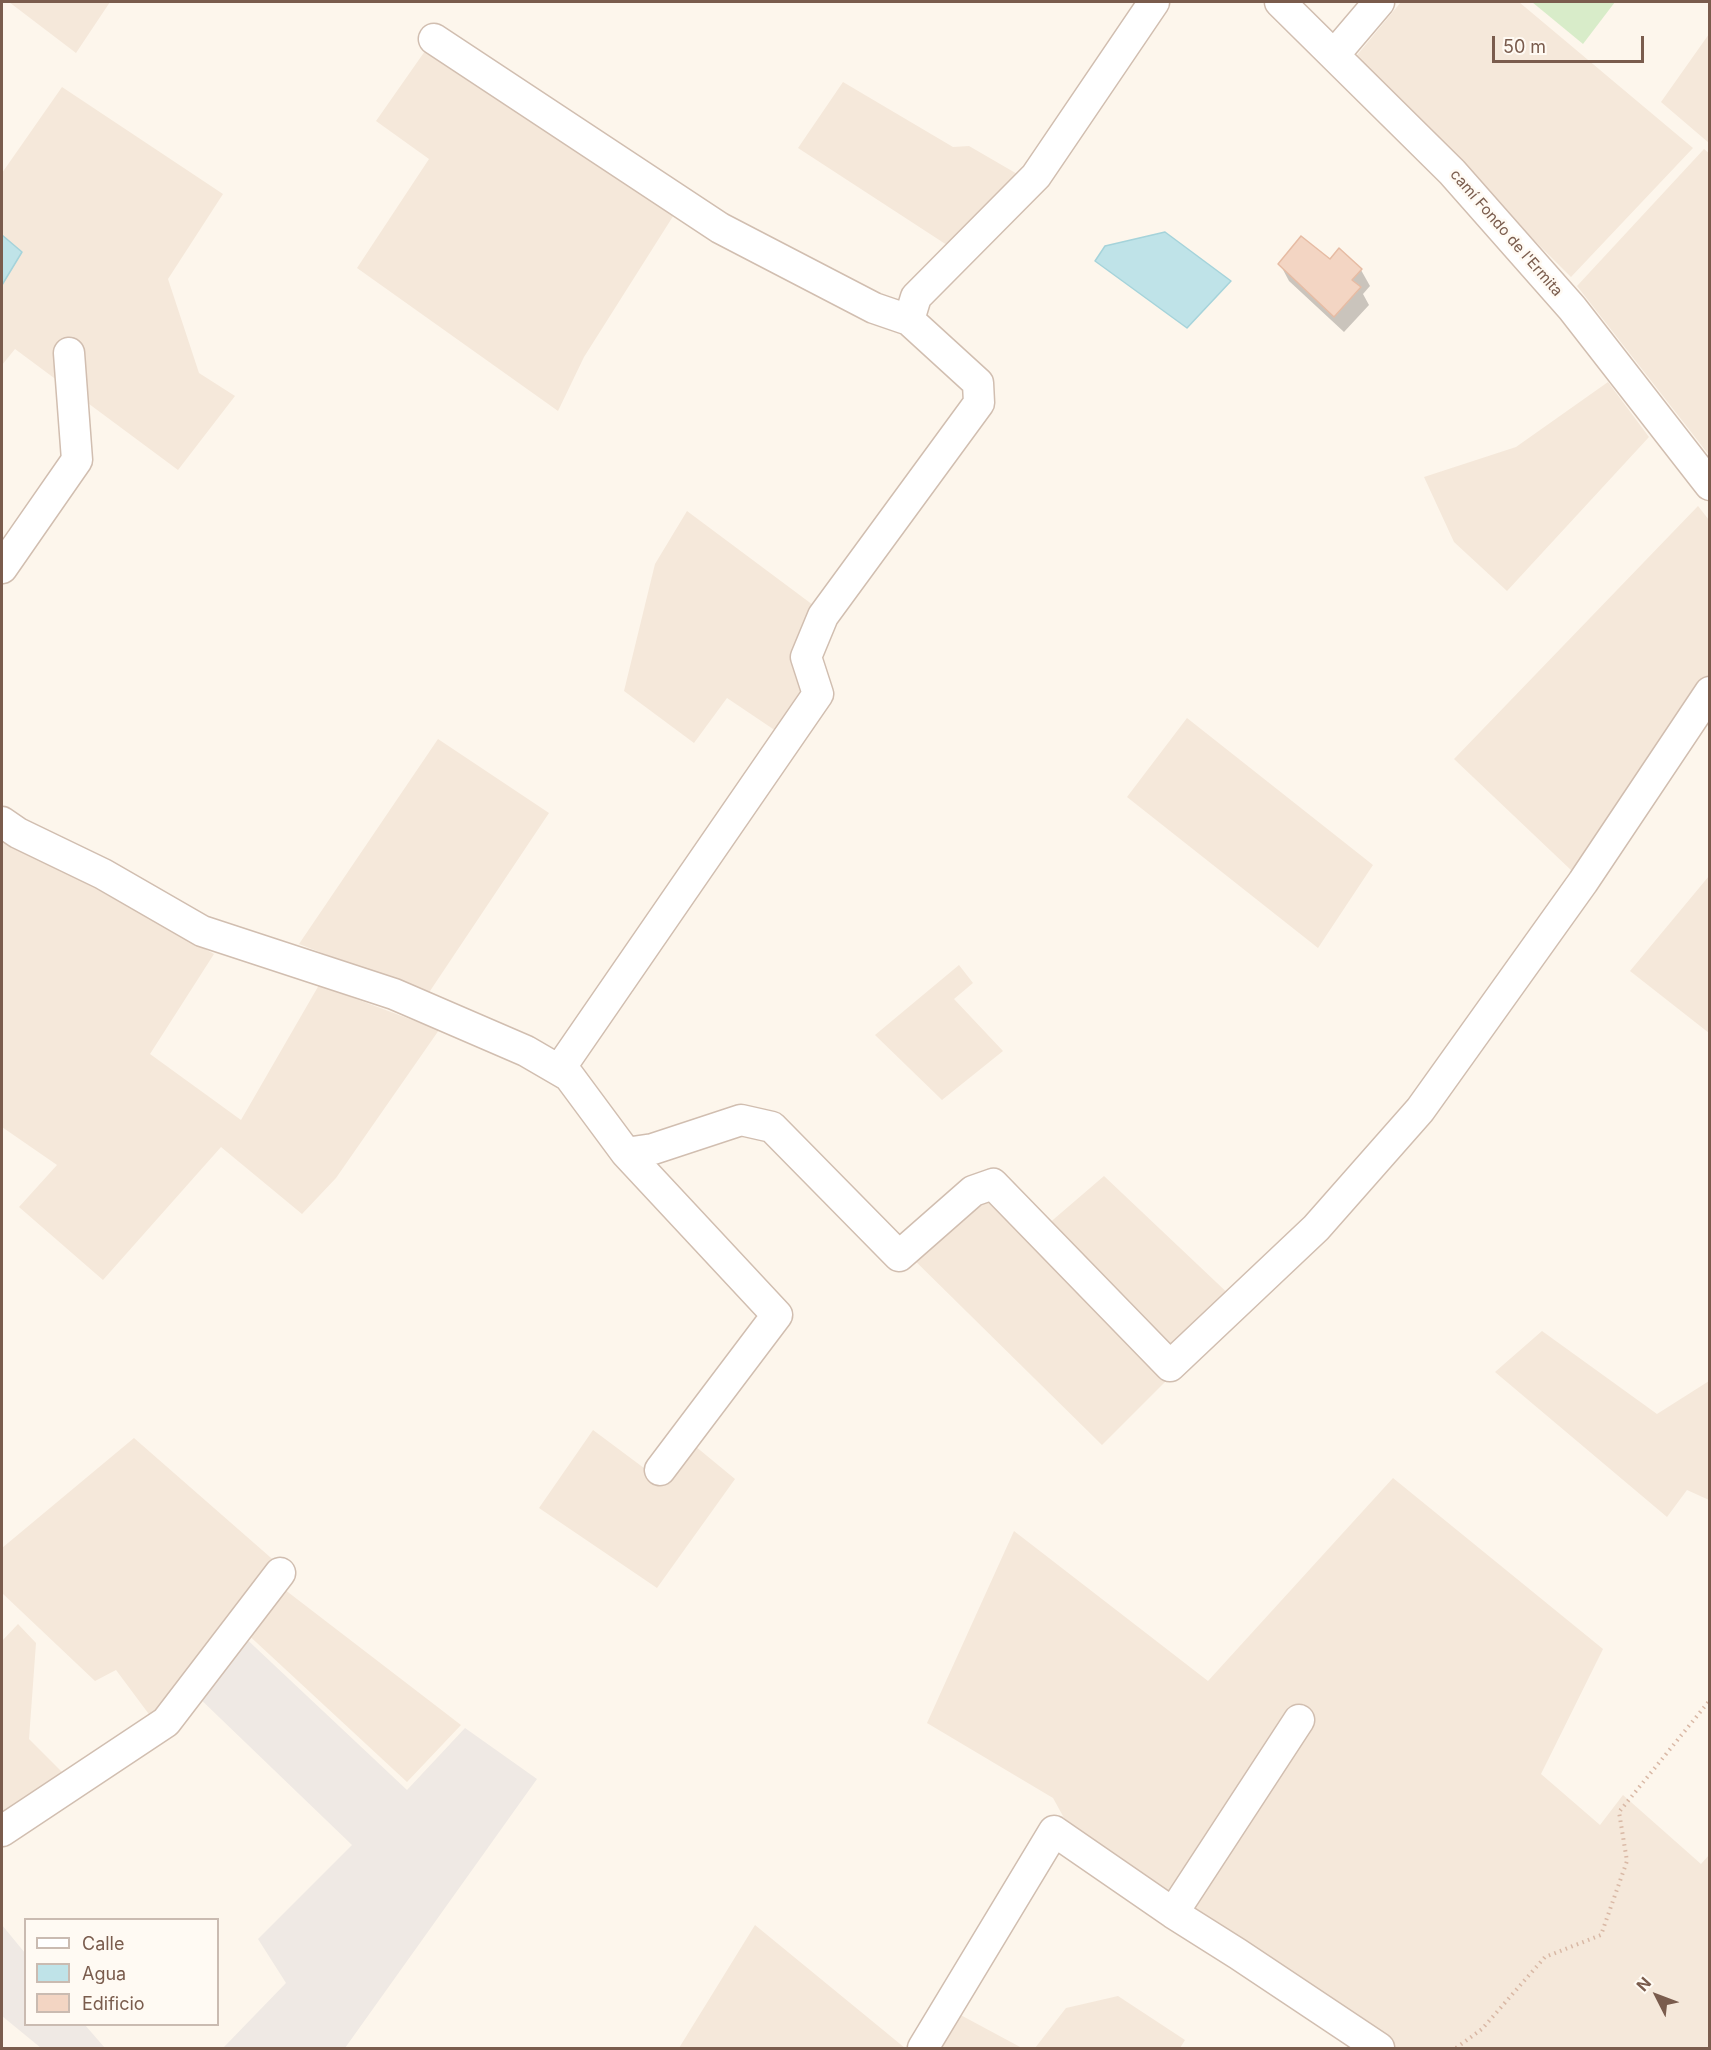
<!DOCTYPE html>
<html>
<head>
<meta charset="utf-8">
<style>
	body { margin:0 }
	#map { position:relative; width:1711px; height:2050px; overflow:hidden; background:#fdf6ec; font-family:Inter,sans-serif }
	canvas { display:block }
	.frame { position:absolute; inset:0; border:3px solid #7a5c4d; pointer-events:none }
	.legend { position:absolute; left:24px; top:1918px; width:195px; height:108px; box-sizing:border-box; background:#fffaf3; border:2px solid #cabbb1; margin:0; padding:8px 10px; list-style:none; font-size:18px; color:#7a5c4d }
	.legend li { display:flex; align-items:center; gap:12px; height:30px }
	.legend b { width:30px; border:2px solid #cabbb1 }
	.north { position:absolute; left:1627px; top:1966px; width:60px; height:60px; -webkit-text-stroke:4px #fffaf3; paint-order:stroke; rotate:312deg; font-size:16px; font-weight:700; line-height:24px; text-align:center; color:#7a5c4d }
	.north::after { content:''; display:block; margin:auto; width:21px; height:27px; background:#7a5c4d; clip-path:polygon(50% 0,100% 100%,50% 72%,0 100%) }
	.scale { position:absolute; left:1492px; top:36px; width:152px; height:27px; box-sizing:border-box; border:3px solid #7a5c4d; border-top:0; padding-left:8px; font-size:18px; line-height:21px; white-space:nowrap; color:#7a5c4d; -webkit-text-stroke:4px #fffaf3; paint-order:stroke }
</style>
</head>
<body>
<div id="map">
<canvas width="1711" height="2050"></canvas>
<div class="frame"></div>
<ul class="legend">
<li><b style="height:8px;background:#fff"></b>Calle</li>
<li><b style="height:16px;background:#bfe3e8"></b>Agua</li>
<li><b style="height:16px;background:#f3d5c3"></b>Edificio</li>
</ul>
<div class="north">N</div>
<div class="scale">50 m</div>
</div>
<script>
const g = document.querySelector('canvas').getContext('2d');
g.lineJoin = 'round';
function fill(path, color) {
  g.fillStyle = color;
  g.fill(path, 'evenodd');
}
function poly(rows) {
  const path = new Path2D();
  for (const r of rows) {
    path.moveTo(r[0], r[1]);
    for (let i = 2; i < r.length; i += 2) path.lineTo(r[i], r[i + 1]);
  }
  return path;
}
function strokePath(path, color, width, dash) {
  g.strokeStyle = color;
  g.lineWidth = width;
  g.lineCap = dash ? 'butt' : 'round';
  g.setLineDash(dash || []);
  g.stroke(path);
}
function drawText(font, color, halo, rows, align = 'center') {
  g.font = font + ' Inter,sans-serif';
  g.lineWidth = 5;
  g.setLineDash([]);
  g.textBaseline = 'middle';
  g.strokeStyle = halo;
  g.fillStyle = color;
  for (const [text, x, y, turn = 0] of rows) {
    g.save();
    g.translate(x, y);
    g.rotate((+turn || 0) * Math.PI / 180);
    g.textAlign = isNaN(turn) ? turn : align;
    if (halo) g.strokeText(text, 0, 0);
    g.fillText(text, 0, 0);
    g.restore();
  }
}
fill(poly([
	[9,2,110,2,76,53],
	[1401,2,1519,2,1693,148,1571,277,1353,60],
	[1709,34,1709,143,1661,102],
	[425,51,677,210,584,357,558,411,357,268,429,159,376,121],
	[843,82,953,147,969,146,1019,175,950,247,798,148],
	[62,87,223,194,168,279,199,373,235,396,178,470,15,349,2,365,2,173],
	[1704,149,1710,154,1709,455,1577,286],
	[1608,382,1649,437,1507,591,1454,542,1424,477,1516,447],
	[1698,506,1709,520,1709,679,1572,871,1454,759],
	[687,511,813,605,790,654,804,693,776,731,727,698,694,743,624,691,655,564],
	[1187,718,1373,865,1318,948,1127,797],
	[438,739,549,813,428,994,299,944],
	[2,837,214,954,150,1054,241,1120,319,985,439,1030,336,1178,302,1214,221,1147,103,1280,19,1207,57,1165,2,1127],
	[1709,876,1709,1033,1630,971],
	[959,965,973,983,954,999,1003,1051,942,1100,875,1035],
	[988,1168,1047,1225,1104,1176,1235,1300,1176,1371,1102,1445,900,1246],
	[1542,1331,1657,1414,1709,1381,1709,1500,1687,1490,1667,1517,1495,1372],
	[593,1430,660,1480,695,1446,735,1479,657,1588,539,1508],
	[134,1438,278,1564,154,1721,116,1670,95,1681,2,1593,2,1548],
	[1393,1478,1603,1649,1541,1774,1600,1825,1623,1795,1701,1864,1709,1855,1709,2048,1396,2048,1252,1956,1074,1836,1053,1798,927,1723,1014,1531,1208,1681],
	[280,1586,461,1725,407,1782,243,1630],
	[18,1624,36,1643,29,1739,65,1775,2,1814,2,1641],
	[755,1925,905,2048,679,2048],
	[1118,1996,1185,2040,1180,2048,1035,2048,1066,2008],
	[955,2012,1022,2048,934,2048]
]), '#f5e8da');
fill(poly([
	[239,1632,407,1790,465,1728,537,1779,345,2048,223,2048,286,1983,258,1939,352,1845,194,1693],
	[2,1925,25,1953,26,2024,85,2025,105,2048,41,2048,2,2016]
]), '#efe9e4');
fill(poly([
	[1532,2,1615,2,1583,44]
]), '#d8ecc9');
const water = poly([
	[1165,232,1231,281,1187,328,1095,261,1105,246,1165,232],
	[2,235,22,252,2,285,2,235]
]);
fill(water, '#bfe3e8');
strokePath(water, '#a5d3da', 1.5);
fill(poly([
	[1330,261,1361,270,1370,286,1363,294,1369,305,1344,332,1289,281,1280,264]
]), '#0003');
const building = poly([
	[1301,236,1330,259,1339,248,1362,269,1352,280,1361,287,1334,317,1278,264,1301,236]
]);
fill(building, '#f3d5c3');
strokePath(building, '#e6bba3', 1.5);
const minor = poly([
	[1280,2,1452,172,1572,308,1710,485],
	[434,39,720,228,874,308,909,320],
	[1334,55,1379,2],
	[2,568,77,460,69,353],
	[2,822,18,833,103,874,202,931,394,994,526,1051,569,1076,626,1153,653,1149,741,1120,772,1127,899,1256,973,1191,993,1184,1170,1366,1316,1228,1420,1110,1583,882,1710,692],
	[559,1070,818,694,806,657,823,616,979,403,978,383,909,320,916,297,1036,176,1154,2],
	[626,1153,777,1315,660,1470],
	[2,1831,166,1722,280,1573],
	[1173,1913,1299,1720],
	[923,2048,1054,1831,1173,1913,1238,1954,1379,2048]
]);
strokePath(minor, '#d1beb0', 33);
strokePath(poly([
	[1456,2048,1482,2029,1545,1957,1601,1935,1627,1861,1619,1812,1710,1700]
]), '#d9b8a5', 4, [1.5, 4.5]);
strokePath(minor, '#fff', 30);
drawText('15px', '#7a5c4d', '#fffaf3', [
	["camí Fondo de l'Ermita",1506,233,49]
]);
</script>
</body>
</html>
